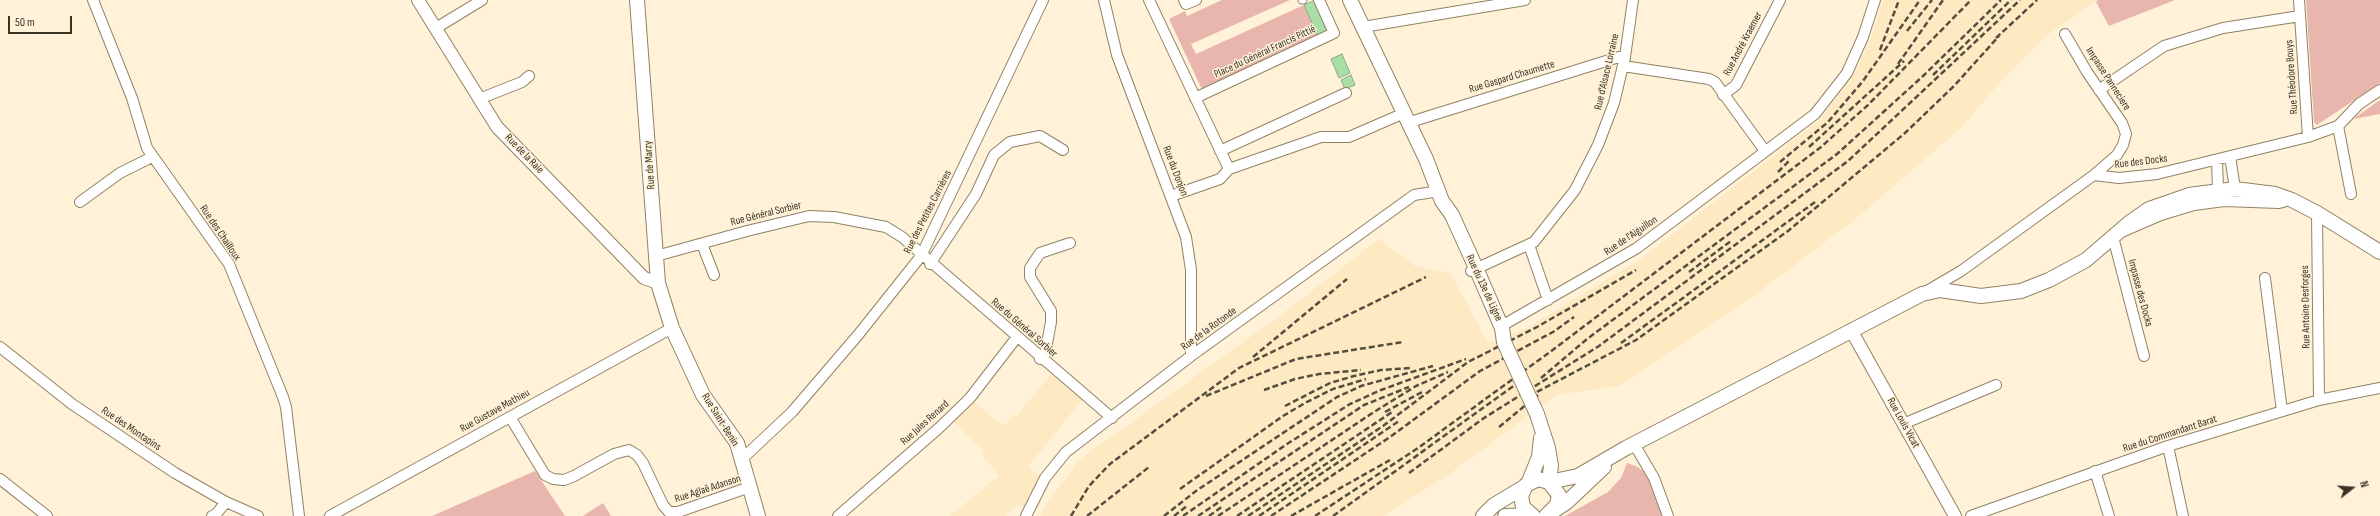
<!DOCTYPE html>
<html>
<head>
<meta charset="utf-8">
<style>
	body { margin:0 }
	#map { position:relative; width:2380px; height:516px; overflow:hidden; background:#fff2d8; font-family:"Sofia Sans Condensed",sans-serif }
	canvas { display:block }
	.north { position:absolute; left:2332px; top:468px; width:40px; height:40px; -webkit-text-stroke:3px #fff2d8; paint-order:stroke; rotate:73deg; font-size:11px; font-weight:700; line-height:16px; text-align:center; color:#3a3427 }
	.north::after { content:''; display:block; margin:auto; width:14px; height:18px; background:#3a3427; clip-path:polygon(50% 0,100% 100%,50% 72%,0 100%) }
	.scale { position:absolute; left:8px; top:16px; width:64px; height:18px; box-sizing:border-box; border:2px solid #3a3427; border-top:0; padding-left:5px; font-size:12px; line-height:14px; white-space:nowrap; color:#3a3427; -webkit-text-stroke:3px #fff2d8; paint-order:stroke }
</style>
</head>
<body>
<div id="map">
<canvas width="2380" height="516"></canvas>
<div class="north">N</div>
<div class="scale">50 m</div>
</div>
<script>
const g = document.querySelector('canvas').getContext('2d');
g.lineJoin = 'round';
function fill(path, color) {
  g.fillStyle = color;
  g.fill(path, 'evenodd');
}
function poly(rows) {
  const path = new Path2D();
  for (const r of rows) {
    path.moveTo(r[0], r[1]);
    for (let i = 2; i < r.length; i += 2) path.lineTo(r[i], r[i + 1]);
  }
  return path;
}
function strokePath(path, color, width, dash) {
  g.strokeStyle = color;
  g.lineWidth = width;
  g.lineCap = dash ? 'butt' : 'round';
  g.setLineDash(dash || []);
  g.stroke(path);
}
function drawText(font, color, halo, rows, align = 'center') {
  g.font = font + ' "Sofia Sans Condensed",sans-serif';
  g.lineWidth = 3;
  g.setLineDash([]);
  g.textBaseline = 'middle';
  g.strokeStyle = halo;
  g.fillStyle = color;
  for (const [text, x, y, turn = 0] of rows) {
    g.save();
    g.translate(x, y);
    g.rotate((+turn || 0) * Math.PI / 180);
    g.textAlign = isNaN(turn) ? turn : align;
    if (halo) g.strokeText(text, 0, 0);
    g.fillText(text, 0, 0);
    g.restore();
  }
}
fill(poly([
	[1883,0,2098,0,2046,36,2007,74,1962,127,1858,217,1743,304,1620,386,1556,395,1451,473,1384,516,1041,516,1046,505,1079,460,1278,317,1379,239,1415,266,1451,274,1488,343,1527,328,1642,258,1821,119,1853,76,1871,38],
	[1051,374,1082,400,1028,467,1040,477,1025,508,1018,504,1006,516,950,516,999,476,982,454,984,452,954,421,973,401,1004,426,1014,414,1017,416]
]), '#fdeac2');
fill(poly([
	[1222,0,1290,0,1191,44,1196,54,1304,5,1318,36,1204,94,1169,19,1185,11,1187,16],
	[2098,0,2175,0,2109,26,2096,2],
	[2306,0,2380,0,2380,83,2317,125,2314,122],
	[2380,100,2380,114,2353,119],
	[1627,463,1638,467,1649,476,1665,516,1565,516,1608,492,1621,478],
	[535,471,565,516,432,516],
	[603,503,611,516,583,516,586,514]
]), '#e9b6ad');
const water = poly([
	[1315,0,1332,34,1318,36,1304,5,1315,0],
	[1342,54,1350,73,1339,78,1331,59,1342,54],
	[1351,75,1355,85,1345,89,1341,80,1351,75]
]);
fill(water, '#abdea7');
strokePath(water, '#89ab81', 1);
const pedestrian = poly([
	[1302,0,1303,0]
]);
const minor = poly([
	[93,0,132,98,147,148,229,264,283,397,286,407,299,516],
	[1104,0,1117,55,1186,237,1191,270,1191,356],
	[1149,0,1229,169],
	[1184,0,1186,4,1196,0],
	[2299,0,2308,137],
	[1363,27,1525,0],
	[436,28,482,0],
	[2065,34,2087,72,2122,123,2126,134,2123,145,2117,155,2094,175],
	[1623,66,1709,79,1715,82,1765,151],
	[2099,90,2164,46,2223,28,2300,16],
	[1723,95,1736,85,1780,0],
	[1195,98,1334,33,1319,0],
	[479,99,522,82,529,76],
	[1407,123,1619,57,1625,57],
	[2338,126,2351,194],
	[1220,151,1346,93],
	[2230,156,2235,189],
	[2217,160,2218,190],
	[1171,196,1220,179,1229,169,1321,137,1349,137,1402,114],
	[80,202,120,173,152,157],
	[2317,213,2319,400],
	[2124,231,2161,215,2194,205,2224,201,2279,203,2290,200],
	[2113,237,2144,356],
	[702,244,714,275],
	[1529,245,1548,300],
	[656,256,747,231,809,216,834,217,886,227,902,237,1112,418],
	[930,264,976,194,994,155,1010,142,1040,136,1063,150],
	[1471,271,1534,242,1575,190,1598,145,1614,103,1625,57,1633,0],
	[2265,278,2282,411],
	[1927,291,1961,271,2094,175,2119,178,2157,174,2308,137,2338,126,2359,104,2380,90],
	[1502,328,1505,324,1637,248,1815,114,1847,73,1863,37,1875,0],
	[0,347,72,404,175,473,226,502,258,516],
	[1040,359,1045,354,1051,322,1051,311,1030,277,1030,268,1040,253,1070,243],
	[510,417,545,475,553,479,564,480,574,476,614,454,629,450,637,455,643,463,663,505,669,512,678,512,750,487],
	[1903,424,1996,385],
	[1634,444,1654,478,1668,516],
	[2168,446,2183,516],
	[742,459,792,412,858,335,921,256,1043,0],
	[2095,471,2109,516],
	[0,479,47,516],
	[212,516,216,514,226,502],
	[330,516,672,328],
	[838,516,939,428,970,398,1017,337],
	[1026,516,1045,478,1066,452,1191,356,1414,195,1433,192],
	[1971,516,2168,446,2319,400,2380,388]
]);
const tertiary = poly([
	[418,0,497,127,644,278,658,283],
	[1851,330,1955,516]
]);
const secondary = poly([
	[637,0,658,283,672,328,703,395,737,443,758,516],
	[1350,0,1426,159,1442,201,1452,215,1476,268,1502,328,1504,342],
	[1537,414,1548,448,1551,466,1549,482,1578,476,1626,448,1922,294,1940,290,1981,296,2021,291,2049,280,2086,260,2129,223,2149,209,2189,195,2235,189,2275,194,2292,200,2317,213,2380,252],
	[1528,484,1539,457,1541,438],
	[1555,510,1567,502,1604,467],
	[1483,516,1494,505,1524,487],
	[1505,516,1531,515],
	[1533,516,1523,507,1521,496,1526,485,1538,479,1549,482,1559,495,1557,505,1546,516]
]);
strokePath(pedestrian, '#918264', 9);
strokePath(minor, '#918264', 12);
strokePath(tertiary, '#918264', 14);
strokePath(secondary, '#918264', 16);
strokePath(pedestrian, '#fff', 7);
strokePath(minor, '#fff', 10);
strokePath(tertiary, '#fff', 12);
strokePath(secondary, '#fff', 14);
strokePath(poly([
	[1907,31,1932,0],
	[1996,38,2037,0],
	[1880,50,1899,0],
	[1898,64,1943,0],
	[1933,75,2011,0],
	[1809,147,1904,61],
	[1780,162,1828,122,1863,81,1920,0],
	[1778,172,1790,160],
	[1689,272,1731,241],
	[1621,343,1815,202],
	[1253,357,1347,279],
	[1541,378,1587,339,1837,154,1922,77,2001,0],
	[1264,390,1295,379,1319,374,1361,370],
	[1206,396,1296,359,1403,342],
	[1529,396,1636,340,1788,231,1905,133,1954,86,1999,36],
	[1285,406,1330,383,1354,376,1381,370,1410,368],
	[1385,412,1422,392],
	[1499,427,1538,395],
	[1409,473,1484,418,1599,346,1848,161,2020,0],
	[1180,489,1283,416,1305,403,1333,389,1366,379],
	[1071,516,1089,486,1110,464,1239,368,1426,277],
	[1087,516,1149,467],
	[1164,516,1196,491,1337,397,1361,386,1433,366],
	[1174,516,1187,506],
	[1183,516,1287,444,1350,404,1381,390,1466,359],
	[1198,516,1364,405,1409,387],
	[1209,516,1223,506],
	[1218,516,1374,412,1416,386,1448,372],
	[1237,516,1392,412],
	[1248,516,1383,426,1468,362,1537,327,1636,270],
	[1259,516,1399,421],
	[1271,516,1390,437,1480,371,1553,332,1574,317],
	[1291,516,1390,460],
	[1315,516,1418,448,1550,352,1821,147,1868,105,1971,0],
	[1333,516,1519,382]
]), '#554e3f', 2.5, [6, 3]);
const secondaryBridge = poly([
	[1504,342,1537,414]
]);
strokePath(secondaryBridge, '#918264', 16, []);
strokePath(secondaryBridge, '#fff', 14);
drawText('11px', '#3a3427', '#fff2d8', [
	["Rue André Kraemer",1743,44,-62],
	["Place du Général Francis Pittié",1265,52,-25],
	["Rue d'Alsace Lorraine",1607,72,-77],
	["Rue Gaspard Chaumette",1512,77,-17],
	["Rue Théodore Bouys",2292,77,-94],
	["Impasse Panneciere",2108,79,57],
	["Rue de la Raie",524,154,46],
	["Rue des Docks",2141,162,-7],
	["Rue de Marzy",650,165,-94],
	["Rue du Donjon",1175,171,69],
	["Rue des Petites Carrières",928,212,-63],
	["Rue Général Sorbier",766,214,-14],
	["Rue des Chailloux",220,233,56],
	["Rue de l'Aiguillon",1631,236,-34],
	["Rue du 13e de Ligne",1484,288,65],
	["Impasse des Docks",2140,293,75],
	["Rue Antoine Desforges",2306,307,-91],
	["Rue du Général Sorbier",1024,328,41],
	["Rue de la Rotonde",1209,329,-36],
	["Rue Gustave Mathieu",495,411,-29],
	["Rue Saint-Benin",720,420,58],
	["Rue Jules Renard",925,423,-42],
	["Rue Louis Vicat",1903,423,61],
	["Rue des Montapins",131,429,34],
	["Rue du Commandant Barat",2170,434,-18],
	["Rue Aglaë Adanson",708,489,-18]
]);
</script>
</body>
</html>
